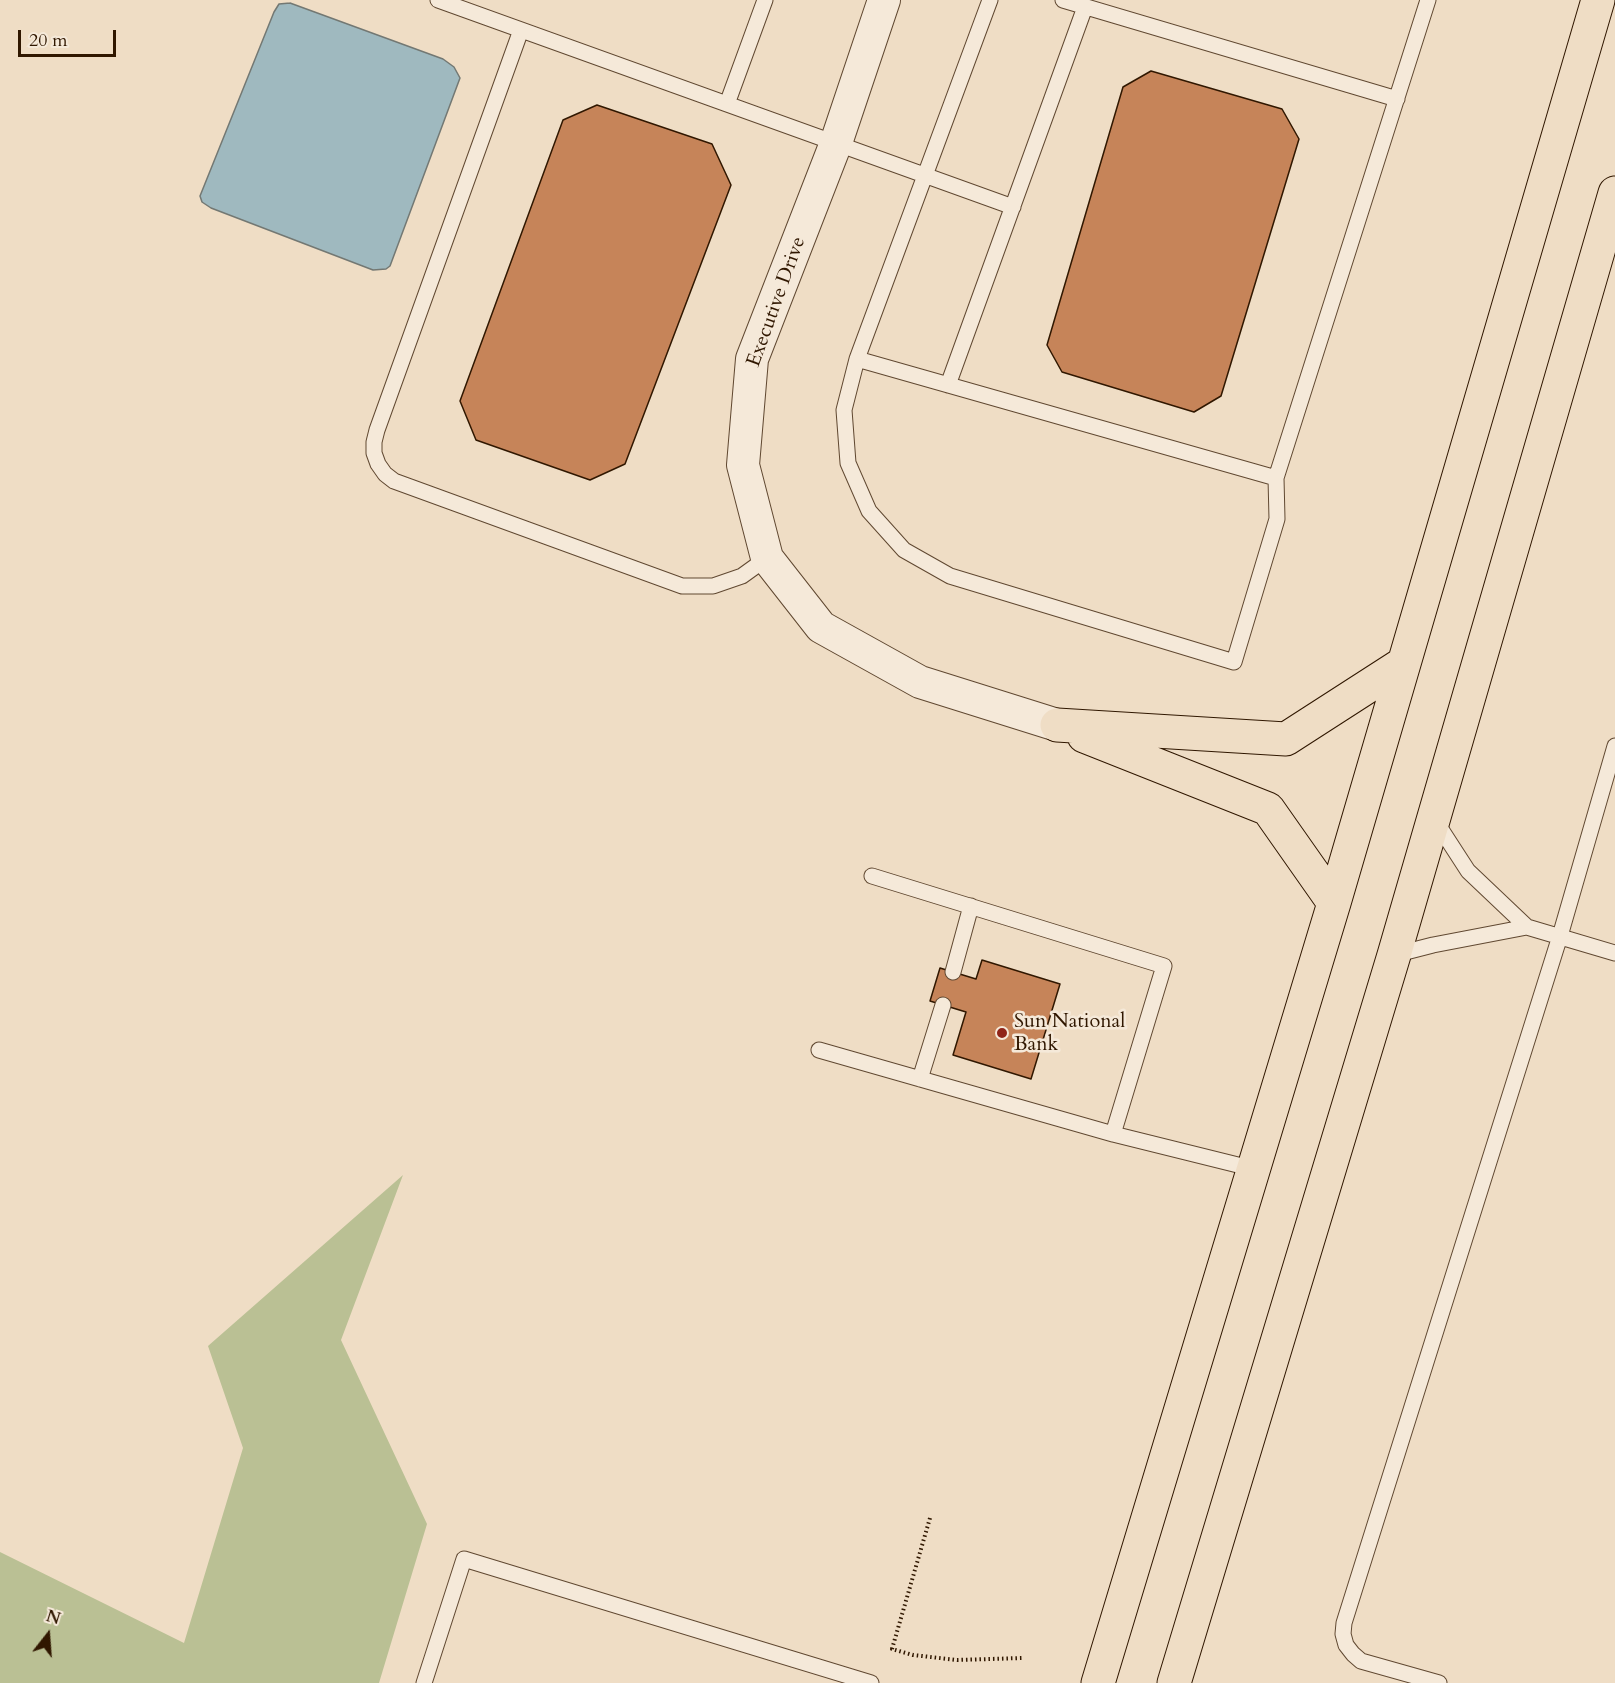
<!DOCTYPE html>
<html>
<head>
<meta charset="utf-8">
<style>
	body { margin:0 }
	#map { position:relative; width:1615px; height:1683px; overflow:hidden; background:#efddc5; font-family:Cardo,serif }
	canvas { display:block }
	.north { position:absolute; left:18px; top:1605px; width:60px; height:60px; -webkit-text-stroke:4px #f5e9d9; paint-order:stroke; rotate:17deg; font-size:16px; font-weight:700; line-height:24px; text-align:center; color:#301700 }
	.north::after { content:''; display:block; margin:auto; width:21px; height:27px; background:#301700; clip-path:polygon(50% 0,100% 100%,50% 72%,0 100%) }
	.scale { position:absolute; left:18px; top:30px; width:98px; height:27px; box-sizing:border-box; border:3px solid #301700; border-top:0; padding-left:8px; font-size:18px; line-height:21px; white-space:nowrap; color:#301700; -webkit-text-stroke:4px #f5e9d9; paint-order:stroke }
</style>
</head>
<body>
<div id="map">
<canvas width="1615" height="1683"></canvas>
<div class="north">N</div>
<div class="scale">20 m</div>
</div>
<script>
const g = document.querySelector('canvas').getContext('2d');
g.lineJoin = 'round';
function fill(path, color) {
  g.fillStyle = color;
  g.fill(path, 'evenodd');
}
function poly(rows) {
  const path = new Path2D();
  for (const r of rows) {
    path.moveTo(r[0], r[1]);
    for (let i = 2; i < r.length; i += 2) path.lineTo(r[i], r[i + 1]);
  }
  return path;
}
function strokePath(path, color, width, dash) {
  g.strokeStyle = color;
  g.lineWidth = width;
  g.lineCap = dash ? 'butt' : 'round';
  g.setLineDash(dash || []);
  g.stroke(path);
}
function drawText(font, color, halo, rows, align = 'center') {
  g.font = font + ' Cardo,serif';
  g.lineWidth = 5;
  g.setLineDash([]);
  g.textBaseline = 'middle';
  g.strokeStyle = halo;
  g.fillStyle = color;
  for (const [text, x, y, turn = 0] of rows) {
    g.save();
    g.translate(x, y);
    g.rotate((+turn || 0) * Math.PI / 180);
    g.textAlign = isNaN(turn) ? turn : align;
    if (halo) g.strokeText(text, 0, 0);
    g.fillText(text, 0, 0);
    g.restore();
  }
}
fill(poly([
	[403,1175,341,1340,427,1524,379,1683,0,1683,0,1552,184,1643,243,1448,208,1346]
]), '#bac094');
const water = poly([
	[290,3,443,59,454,67,460,78,390,266,386,269,373,270,211,208,202,202,200,196,274,12,279,4,290,3]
]);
fill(water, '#9fb9bf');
strokePath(water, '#737873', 1.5);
const building = poly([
	[1151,71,1282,109,1299,139,1221,396,1194,412,1062,372,1047,345,1123,87,1151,71],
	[597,105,712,144,731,185,625,464,590,480,476,440,460,401,563,120,597,105],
	[982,960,1060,984,1031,1079,953,1055,966,1012,930,1001,940,968,976,979,982,960]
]);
fill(building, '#c68459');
strokePath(building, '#301700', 1.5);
const service = poly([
	[438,0,1013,207],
	[990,0,857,359,844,410,848,463,869,511,904,550,950,576,1234,662,1277,519,1276,478,1428,0],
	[1063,0,1397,99],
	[521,30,377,430,374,442,374,453,378,464,385,474,394,481,682,586,713,586,742,576,767,558],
	[727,104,765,0],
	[857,359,1276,478],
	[948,385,1085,7],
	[872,876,1164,966,1113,1134],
	[1527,927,1615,953],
	[1394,955,1433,945,1527,927,1468,871,1435,820],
	[953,972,971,906],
	[819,1050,1113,1134,1254,1169],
	[920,1079,943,1005],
	[424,1683,464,1559,871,1683],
	[1439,1683,1361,1661,1353,1654,1346,1645,1343,1634,1344,1623,1560,936,1615,746]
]);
const minor = poly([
	[884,0,836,143,752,359,743,465,767,558,821,627,920,682,1057,725]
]);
const trunk = poly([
	[1057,725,1286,739,1404,663],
	[1084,736,1268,809,1334,903],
	[1098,1683,1334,903,1598,0],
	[1174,1683,1394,955,1615,193]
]);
strokePath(service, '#604831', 17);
strokePath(minor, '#604831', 34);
strokePath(trunk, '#301700', 35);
strokePath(poly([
	[930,1518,892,1649,913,1655,957,1660,1023,1658]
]), '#301700', 4, [1.5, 3]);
strokePath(service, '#f5e9d9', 15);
strokePath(minor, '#f5e9d9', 32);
strokePath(trunk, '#efddc5', 33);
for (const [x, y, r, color] of [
	[1002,1033,6,"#8f2418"]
]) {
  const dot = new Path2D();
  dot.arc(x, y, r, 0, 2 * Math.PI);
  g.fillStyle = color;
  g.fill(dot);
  strokePath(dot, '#f5e9d9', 2);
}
drawText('20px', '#301700', '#f5e9d9', [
	["Executive Drive",777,302,-70]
]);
drawText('20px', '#301700', '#f5e9d9', [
	["Sun National",1014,1022],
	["Bank",1014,1045]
], 'left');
</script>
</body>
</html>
